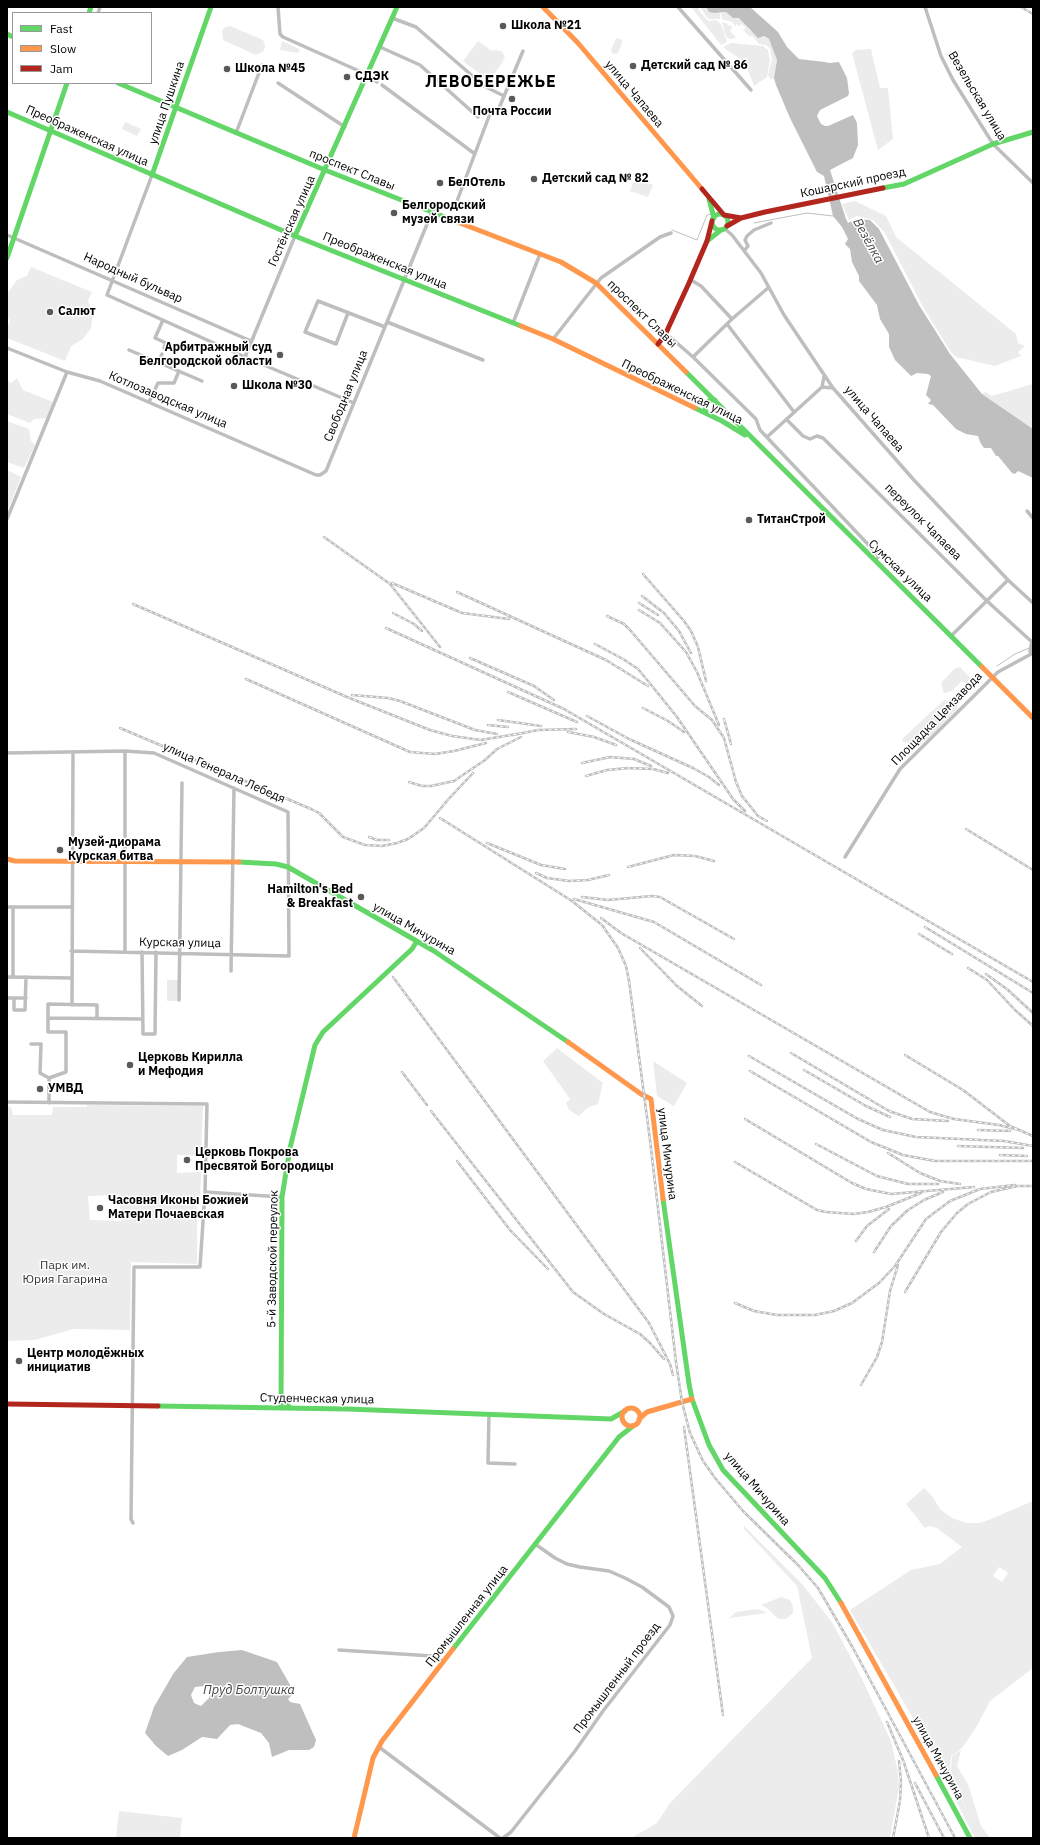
<!DOCTYPE html>
<html>
<head>
<meta charset="utf-8">
<style>
	body { margin:0 }
	#map { position:relative; width:1040px; height:1845px; overflow:hidden; background:#fff; font-family:"IBM Plex Sans",sans-serif }
	canvas { display:block }
	.frame { position:absolute; inset:0; border:8px solid #000; pointer-events:none }
	.legend { position:absolute; left:12px; top:12px; width:140px; height:72px; box-sizing:border-box; background:#fff; border:1px solid #999; margin:0; padding:5px 7px; list-style:none; font-size:12px; color:#000 }
	.legend li { display:flex; align-items:center; gap:8px; height:20px }
	.legend b { width:20px; border:1px solid #999 }
</style>
</head>
<body>
<div id="map">
<canvas width="1040" height="1845"></canvas>
<div class="frame"></div>
<ul class="legend">
<li><b style="height:5px;background:#63d668"></b>Fast</li>
<li><b style="height:5px;background:#ff974d"></b>Slow</li>
<li><b style="height:5px;background:#b3261e"></b>Jam</li>
</ul>
</div>
<script>
const g = document.querySelector('canvas').getContext('2d');
g.lineJoin = 'round';
function fill(path, color) {
  g.fillStyle = color;
  g.fill(path, 'evenodd');
}
function poly(rows) {
  const path = new Path2D();
  for (const r of rows) {
    if (r.length === 3) {
      path.moveTo(r[0] + r[2], r[1]);
      path.arc(r[0], r[1], r[2], 0, 2 * Math.PI);
      continue;
    }
    path.moveTo(r[0], r[1]);
    for (let i = 2; i < r.length; i += 2) path.lineTo(r[i], r[i + 1]);
  }
  return path;
}
function strokePath(path, color, width, dash) {
  g.strokeStyle = color;
  g.lineWidth = width;
  g.lineCap = dash ? 'butt' : 'round';
  g.setLineDash(dash || []);
  g.stroke(path);
}
function drawText(font, color, halo, rows, align = 'center') {
  g.font = font + ' "IBM Plex Sans",sans-serif';
  g.lineWidth = 3;
  g.setLineDash([]);
  g.textBaseline = 'middle';
  g.strokeStyle = halo;
  g.fillStyle = color;
  for (const [text, x, y, turn = 0] of rows) {
    g.save();
    g.translate(x, y);
    g.rotate((+turn || 0) * Math.PI / 180);
    g.textAlign = isNaN(turn) ? turn : align;
    if (halo) g.strokeText(text, 0, 0);
    g.fillText(text, 0, 0);
    g.restore();
  }
}
fill(poly([
	[691,7,698,7,700,12,708,21,716,20,721,24,727,42,721,45],
	[700,7,706,7,709,12,714,13,720,13,720,19,708,19],
	[727,12,733,18,739,18,746,24,749,30,769,39,777,60,774,78,770,79,768,75,772,60,770,48,765,45,759,44,752,35,750,37,742,29,744,30,746,28,743,25,740,24,740,27,737,24,735,26,732,22,722,19,721,13],
	[722,22,728,24,727,25,729,26,730,25,732,26,732,28,730,31,736,37,732,39,727,38,725,33],
	[230,26,263,40,265,45,264,51,256,55,223,40,222,31,224,28],
	[618,38,622,40,622,43,618,53,613,54,611,50,616,39],
	[282,41,299,49,300,51,298,53,280,50],
	[478,41,492,51,495,50,501,51,505,56,502,63,489,81,463,61],
	[731,43,763,46,768,50,770,60,767,77,754,86,746,65,740,59,723,47],
	[871,49,880,88,888,88,893,139,878,150,852,53,856,50],
	[125,122,141,129,137,136,122,129],
	[635,178,653,185,648,197,630,191],
	[855,201,886,216,896,237,1016,334,1018,343,1025,346,1018,352,1021,356,995,366,956,357,950,351,923,307,885,233,873,220,857,216,849,220,842,204],
	[31,267,92,292,88,301,93,314,91,328,83,339,71,346,65,361,7,338,7,327,10,321,7,316,7,294,17,280,27,276],
	[17,378,23,390,53,402,47,418,34,419,30,423,7,414,7,380,11,383],
	[1033,384,1033,429,982,394,985,392,992,396],
	[7,421,29,429,31,441,35,445,24,468,7,462],
	[7,470,21,477,7,512],
	[960,667,977,685,972,689,962,681,952,691,944,693,941,683,954,669],
	[944,700,955,702,958,708,935,732,921,744,903,742,902,739],
	[167,980,178,980,177,1001,167,1001],
	[557,1048,603,1083,598,1104,587,1108,579,1116,569,1110,566,1103,570,1099,543,1061],
	[653,1061,687,1083,674,1106,657,1096],
	[87,1105,203,1106,201,1156,177,1155,177,1173,201,1172,200,1202,197,1204,197,1264,131,1262,130,1330,73,1329,35,1340,7,1341,7,1106,11,1107,13,1115,52,1115,53,1107,87,1107],
	[119,1195,121,1221,90,1220,88,1196],
	[924,1488,932,1496,940,1509,945,1513,952,1518,966,1523,978,1523,986,1521,1033,1501,1033,1668,990,1701,977,1726,962,1748,951,1756,950,1771,972,1825,951,1771,952,1756,961,1750,957,1766,968,1784,981,1826,990,1838,975,1838,924,1737,850,1610,911,1570,940,1564,962,1547,937,1528,929,1526,925,1528,906,1504],
	[999,1567,1008,1573,1002,1582,993,1576],
	[744,1526,802,1584,832,1622,861,1677,891,1741,898,1772,899,1787,890,1838,631,1838,657,1823,670,1803,812,1658,797,1586,744,1529],
	[781,1597,790,1600,793,1606,793,1613,786,1619,778,1619,767,1608,761,1605],
	[758,1609,767,1613,729,1618,736,1612],
	[119,1811,182,1818,180,1838,116,1838]
]), '#ececec');
fill(poly([
	[706,7,750,7,778,32,787,47,799,59,825,62,829,63,839,62,847,78,849,93,848,96,820,110,817,116,821,124,825,126,828,126,853,115,857,123,858,145,853,158,830,170,846,219,848,223,856,219,870,220,879,229,919,305,950,354,982,394,1033,429,1033,478,1018,471,1015,474,1012,473,998,456,996,456,991,448,984,448,980,442,978,436,966,434,956,429,933,405,928,404,931,400,926,395,931,376,928,374,917,373,911,376,895,360,889,347,889,334,880,319,877,305,859,281,859,276,852,262,850,249,845,244,848,239,842,227,833,216,824,176,817,172,790,118,776,85,774,78,777,60,769,39,764,36,758,38,739,18,733,18,726,12,714,13,709,12],
	[242,1650,277,1662,293,1690,293,1694,288,1699,290,1702,300,1704,316,1740,314,1747,309,1750,289,1750,272,1757,269,1743,261,1733,238,1724,230,1725,217,1739,202,1737,182,1750,168,1756,156,1746,145,1733,154,1707,165,1688,173,1674,187,1657,219,1652],
	[205,1686,211,1689,209,1698,201,1706,194,1703,191,1695,195,1687]
]), '#bfbfbf');
strokePath(poly([
	[754,223,807,213,833,216],
	[672,230,697,240,707,215,712,214],
	[997,666,1015,654,1029,648]
]), '#bfbfbf', 1);
strokePath(poly([
	[278,7,280,34,283,37,368,75,377,82],
	[678,7,751,90],
	[925,7,941,56,953,80,993,144,1033,183],
	[98,13,100,7],
	[392,18,416,27,484,86,504,96],
	[380,47,420,65,478,117],
	[278,83,345,127],
	[382,85,475,154],
	[236,133,262,65],
	[152,175,107,295,245,357,354,403],
	[454,209,491,111,497,113,523,51],
	[725,229,732,235,761,273,784,315,833,388,913,479,1008,580,1033,603],
	[7,235,251,341],
	[744,251,748,246,745,240,747,236,754,230,771,223],
	[691,280,701,286,732,319],
	[348,313,336,344,305,332,318,301,385,327],
	[163,320,155,338,166,343,164,348],
	[387,322,483,360],
	[513,323,540,254],
	[727,324,794,412],
	[670,337,693,357,756,419,760,430,879,556,875,561],
	[553,339,601,278,660,237,671,233],
	[7,348,67,372,100,381,316,475,320,475,326,471,432,212],
	[129,350,202,381],
	[245,357,295,236],
	[693,357,732,319,768,288],
	[158,362,162,354],
	[822,387,833,388],
	[149,402,158,383,174,383,179,371],
	[787,420,803,436,810,439,817,436,823,438,987,601,1032,642,1030,651,1031,654],
	[767,437,822,387,824,377],
	[1027,511,1033,518],
	[7,519,67,372],
	[951,636,1008,580],
	[7,753,125,751,154,753,288,812,289,956,71,951],
	[845,857,900,769,998,672,1033,653],
	[7,907,71,907],
	[125,952,125,751],
	[142,952,143,1034,155,1034,156,952],
	[231,971,234,788],
	[7,977,72,978],
	[13,977,13,907],
	[7,998,14,998,14,1010,25,1010,26,977],
	[14,998,26,998],
	[179,1000,182,783],
	[72,1005,73,752],
	[48,1018,142,1019],
	[31,1044,41,1044,40,1073,49,1078],
	[7,1102,207,1104,205,1192,200,1267,134,1267,131,1519,133,1523],
	[49,1103,49,1078,66,1072,66,1032,48,1032,48,1004,97,1005,97,1019],
	[205,1192,282,1197],
	[489,1414,488,1463,515,1464],
	[339,1650,432,1656,443,1662],
	[379,1747,500,1838],
	[503,1838,511,1832,575,1751,603,1711,670,1625,673,1616,669,1607,642,1587,625,1578,609,1571,580,1567,567,1564,555,1558,535,1544]
]), '#bebebe', 3.5);
strokePath(poly([
	[89,13,91,7],
	[7,34,13,37],
	[118,83,325,170,460,223],
	[7,112,295,236,521,326],
	[152,175,211,7],
	[883,188,904,184,993,144,1033,132],
	[709,199,714,218],
	[720,222,8],
	[295,236,397,7],
	[707,241,721,230],
	[7,258,67,83],
	[686,372,982,667],
	[695,408,722,421,745,435],
	[706,413,705,405,710,400,715,400],
	[239,862,276,864,288,867,434,951,568,1042],
	[663,1199,689,1384,692,1399,709,1445,723,1470,825,1578,841,1603],
	[281,1398,290,1408],
	[158,1406,347,1409,611,1419,625,1411],
	[281,1408,282,1197,290,1148,315,1045,323,1032,412,949,417,941],
	[453,1649,619,1437,633,1426],
	[936,1775,970,1838]
]), '#63d668', 5);
strokePath(poly([
	[543,7,578,43,702,189],
	[460,223,561,262,596,283,686,372],
	[521,326,553,339,695,408],
	[982,667,1033,718],
	[7,859,15,861,239,862],
	[568,1042,641,1094,651,1099,663,1199],
	[631,1417,9],
	[639,1419,647,1412,692,1399],
	[841,1603,936,1775],
	[354,1838,373,1758,382,1741,453,1649]
]), '#ff974d', 5);
strokePath(poly([
	[702,189,724,215,741,218],
	[727,226,741,218,765,212,883,188],
	[658,344,665,335,689,283,707,241,712,221],
	[7,1404,158,1406]
]), '#b3261e', 5);
const rail = poly([
	[1021,7,1033,14],
	[324,537,390,584,440,647],
	[643,574,684,621,691,631,698,647,706,681],
	[392,583,462,613,509,619],
	[457,592,606,660,648,686],
	[642,596,664,613,679,631,691,653],
	[639,603,658,615],
	[133,604,347,697,430,730,452,736,481,740,517,734],
	[639,610,660,623,686,652,697,672,719,725],
	[393,613,414,624,422,631],
	[607,616,624,624,630,630,695,706,712,720,724,738,736,782,742,796,758,816,767,821],
	[386,628,564,709,1033,982],
	[595,644,623,659,638,669,648,681,677,717,733,799,745,811],
	[470,658,534,686,554,700],
	[246,679,410,752,435,754,454,751,486,743],
	[508,692,577,722],
	[352,695,388,698,400,701,475,730,497,734],
	[643,708,668,721,684,732],
	[587,716,629,739,693,768,709,777,719,785],
	[724,719,731,744],
	[498,720,541,726],
	[488,725,508,727],
	[120,728,311,809,319,813,343,837,365,845,382,846,397,843,408,839,424,828,447,801],
	[568,732,594,737,616,745],
	[513,735,538,730,576,729],
	[582,763,610,757,634,759,651,766],
	[586,776,607,770,628,768,653,769,668,773],
	[409,782,422,786,431,786,454,781,485,760,497,749,521,737],
	[443,805,473,773],
	[440,818,572,901,602,925,618,948,626,966,629,981,650,1140,676,1362,682,1402,690,1433,703,1461,715,1478,743,1511,798,1565,818,1588,853,1648,955,1838],
	[966,829,1033,870],
	[369,837,377,840,389,840],
	[487,843,541,865,565,869],
	[628,867,674,855,695,856,714,861],
	[536,873,547,878,569,881,588,880,609,875],
	[582,897,608,900,652,896,660,897,734,939],
	[574,899,654,922,761,985],
	[601,918,621,933,930,1112,954,1119,999,1125,1019,1130],
	[925,927,1033,993],
	[919,934,952,954],
	[640,948,677,986,702,1006],
	[968,968,987,980,1015,1010,1033,1026],
	[986,974,1008,990,1033,1013],
	[393,977,649,1323,670,1364,673,1375],
	[791,1053,889,1111,912,1119,948,1121],
	[905,1055,963,1090,1010,1126,1033,1136],
	[749,1056,858,1119,883,1130,916,1137,1004,1141,1033,1146],
	[804,1070,866,1106,890,1117],
	[750,1071,871,1142,903,1155,935,1161,1033,1161],
	[402,1072,427,1105],
	[431,1111,573,1292,604,1314,640,1334,650,1343,664,1359],
	[745,1119,852,1183,866,1189,891,1194,974,1187],
	[978,1130,1010,1131],
	[816,1144,877,1176,908,1184,938,1184],
	[958,1146,1023,1148],
	[888,1153,920,1173,940,1181,960,1184],
	[1000,1155,1027,1156],
	[457,1161,510,1230,548,1269],
	[735,1162,817,1210,826,1212,854,1214,868,1212,886,1207,921,1193],
	[856,1241,867,1226,889,1209],
	[874,1252,891,1226,908,1210,924,1200,943,1192],
	[905,1292,941,1232,957,1213,968,1204,991,1192,1017,1186,1033,1186],
	[735,1303,754,1311,777,1315,815,1315,834,1311,852,1303,879,1283,895,1266,926,1219,950,1201,980,1189,1015,1185],
	[861,1385,877,1357,882,1342,890,1291,898,1265],
	[684,1427,723,1715],
	[887,1722,903,1760,929,1838],
	[915,1783,944,1838],
	[893,1838,900,1801,901,1781,899,1761]
]);
strokePath(rail, '#bebebe', 2.5);
strokePath(rail, '#fff', 1, [3]);
for (const [x, y, r, color] of [
	[503,26,4,"#595959"],
	[633,66,4,"#595959"],
	[227,69,4,"#595959"],
	[347,77,4,"#595959"],
	[512,99,4,"#595959"],
	[534,179,4,"#595959"],
	[440,183,4,"#595959"],
	[394,213,4,"#595959"],
	[50,312,4,"#595959"],
	[280,355,4,"#595959"],
	[234,386,4,"#595959"],
	[749,520,4,"#595959"],
	[60,850,4,"#595959"],
	[361,897,4,"#595959"],
	[130,1065,4,"#595959"],
	[40,1089,4,"#595959"],
	[187,1160,4,"#595959"],
	[100,1208,4,"#595959"],
	[19,1361,4,"#595959"]
]) {
  const dot = new Path2D();
  dot.arc(x, y, r, 0, 2 * Math.PI);
  g.fillStyle = color;
  g.fill(dot);
  strokePath(dot, '#fff', 1.5);
}
drawText('bold 12px', '#000', '#fff', [
	["Школа №21",511,26],
	["Детский сад № 86",641,66],
	["Школа №45",235,69],
	["СДЭК",355,77],
	["Почта России",512,112,"center"],
	["Детский сад № 82",542,179],
	["БелОтель",448,183],
	["Белгородский",402,206],
	["музей связи",402,220],
	["Салют",58,312],
	["Арбитражный суд",272,348,"right"],
	["Белгородской области",272,362,"right"],
	["Школа №30",242,386],
	["ТитанСтрой",757,520],
	["Музей-диорама",68,843],
	["Курская битва",68,857],
	["Hamilton's Bed",353,890,"right"],
	["& Breakfast",353,904,"right"],
	["Церковь Кирилла",138,1058],
	["и Мефодия",138,1072],
	["УМВД",48,1089],
	["Церковь Покрова",195,1153],
	["Пресвятой Богородицы",195,1167],
	["Часовня Иконы Божией",108,1201],
	["Матери Почаевская",108,1215],
	["Центр молодёжных",27,1354],
	["инициатив",27,1368]
], 'left');
drawText('12px', '#000', '#fff', [
	["улица Чапаева",634,94,50],
	["Везельская улица",977,96,59],
	["улица Пушкина",167,103,-71],
	["Преображенская улица",87,136,24],
	["проспект Славы",352,170,22],
	["Кошарский проезд",853,183,-12],
	["Гостёнская улица",292,221,-66],
	["Преображенская улица",385,261,22],
	["Народный бульвар",133,278,24],
	["проспект Славы",642,314,44],
	["Преображенская улица",682,392,26],
	["Свободная улица",346,396,-68],
	["Котлозаводская улица",168,400,23],
	["улица Чапаева",874,419,49],
	["переулок Чапаева",923,522,45],
	["Сумская улица",900,571,44],
	["Площадка Цемзавода",937,719,-46],
	["улица Генерала Лебедя",224,773,24],
	["улица Мичурина",414,929,30],
	["Курская улица",180,943,1],
	["улица Мичурина",667,1154,83],
	["5-й Заводской переулок",273,1259,-89],
	["Студенческая улица",317,1399,1],
	["улица Мичурина",757,1489,49],
	["Промышленная улица",467,1616,-52],
	["Промышленный проезд",617,1678,-53],
	["улица Мичурина",938,1758,61]
]);
drawText('12px', '#333', '#fff', [
	["Парк им.",65,1266],
	["Юрия Гагарина",65,1280]
]);
drawText('italic 13px', '#444', '#fff', [
	["Везёлка",868,241,61],
	["Пруд Болтушка",249,1690]
]);
g.letterSpacing = '1px';
drawText('bold 16px', '#000', '#fff', [
	["ЛЕВОБЕРЕЖЬЕ",491,82]
]);
g.letterSpacing = '0px';
</script>
</body>
</html>
